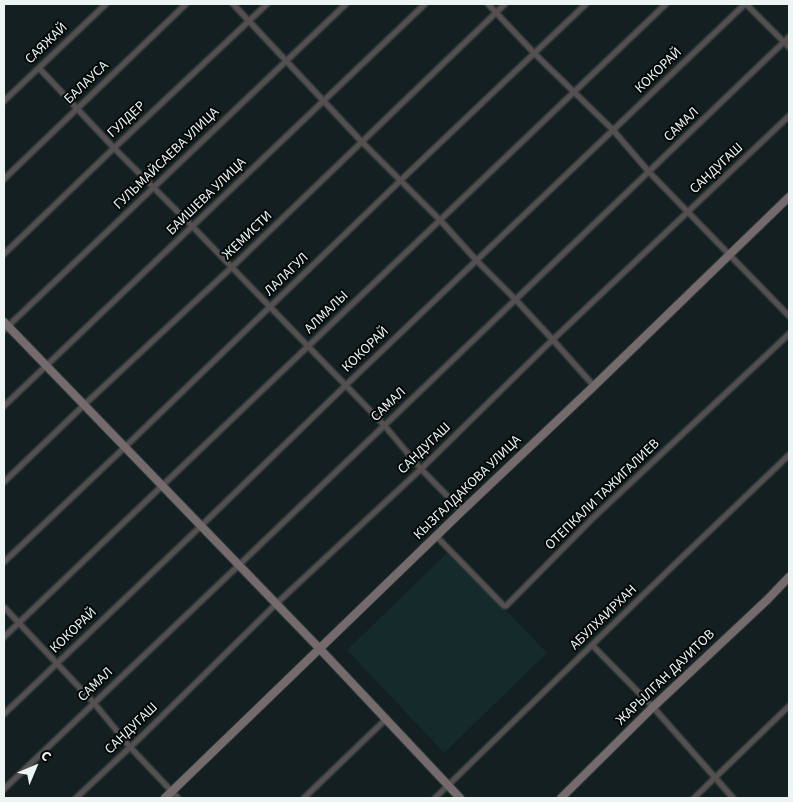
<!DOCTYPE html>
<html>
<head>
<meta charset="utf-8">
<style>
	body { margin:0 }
	#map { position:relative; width:793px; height:802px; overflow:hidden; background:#131f20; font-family:"Source Sans 3",sans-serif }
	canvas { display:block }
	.frame { position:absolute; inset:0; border:5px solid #ecf4f4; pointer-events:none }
	.north { position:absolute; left:10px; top:742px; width:50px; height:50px; -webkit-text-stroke:4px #040808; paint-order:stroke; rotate:45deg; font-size:14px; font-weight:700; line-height:20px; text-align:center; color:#ecf4f4 }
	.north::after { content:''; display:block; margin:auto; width:18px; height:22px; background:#ecf4f4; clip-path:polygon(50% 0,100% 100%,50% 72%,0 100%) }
</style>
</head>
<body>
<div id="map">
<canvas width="793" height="802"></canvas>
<div class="frame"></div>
<div class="north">С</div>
</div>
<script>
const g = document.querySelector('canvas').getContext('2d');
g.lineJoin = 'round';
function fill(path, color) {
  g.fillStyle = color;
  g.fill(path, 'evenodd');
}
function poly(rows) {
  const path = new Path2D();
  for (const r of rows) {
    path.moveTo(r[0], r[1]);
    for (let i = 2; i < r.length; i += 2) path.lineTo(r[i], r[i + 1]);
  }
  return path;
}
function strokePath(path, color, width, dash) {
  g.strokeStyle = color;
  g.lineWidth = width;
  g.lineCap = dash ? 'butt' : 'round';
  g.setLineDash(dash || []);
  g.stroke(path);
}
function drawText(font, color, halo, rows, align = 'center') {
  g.font = font + ' "Source Sans 3",sans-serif';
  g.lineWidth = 4;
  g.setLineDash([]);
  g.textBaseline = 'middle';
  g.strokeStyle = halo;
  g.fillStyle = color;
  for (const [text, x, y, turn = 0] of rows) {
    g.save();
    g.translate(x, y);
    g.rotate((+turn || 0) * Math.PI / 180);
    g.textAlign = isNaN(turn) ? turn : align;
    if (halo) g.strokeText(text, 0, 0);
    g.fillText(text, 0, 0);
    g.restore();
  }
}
fill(poly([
	[449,551,547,653,444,753,347,650]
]), '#152a2b');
const street = poly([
	[233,4,362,142,440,220,477,261,516,300,553,340,594,386],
	[488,4,534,53,613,130,649,172,789,316],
	[746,4,789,47],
	[39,68,114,148,192,226,384,425,421,469,462,511],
	[4,101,106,4],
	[4,179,186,4],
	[4,254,114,148,267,4],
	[4,330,346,4],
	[4,406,425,4],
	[4,482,84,405,232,267,505,4],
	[436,536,504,606,506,606,593,518,789,334],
	[4,562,125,447,401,180,586,4],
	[4,607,94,703,130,747,178,798],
	[4,637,666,4],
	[592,645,653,707,733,798],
	[4,714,201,526,346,385,745,4],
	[4,789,239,565,789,37],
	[76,798,142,736,276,604,421,469,544,348,789,116],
	[304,798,385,720],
	[435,798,674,565,789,455],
	[694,798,789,706]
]);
const secondary = poly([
	[4,322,320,649,460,798],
	[165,798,462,511,594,386,789,197],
	[561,798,653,707,768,599,789,577]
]);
strokePath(street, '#2d3939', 8);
strokePath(secondary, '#2d3939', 10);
strokePath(street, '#554f4f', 5);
strokePath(secondary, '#756b6c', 8);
drawText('14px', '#ecf4f4', '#040808', [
	["САЯЖАЙ",47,44,-44],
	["КОКОРАЙ",659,71,-44],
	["БАЛАУСА",87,83,-44],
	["ГУЛДЕР",127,120,-43],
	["САМАЛ",682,125,-44],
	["ГУЛЬМАЙСАЕВА УЛИЦА",167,159,-44],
	["САНДУГАШ",717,169,-43],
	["БАИШЕВА УЛИЦА",207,197,-44],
	["ЖЕМИСТИ",248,236,-44],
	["ЛАЛАГУЛ",287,275,-44],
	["АЛМАЛЫ",327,313,-44],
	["КОКОРАЙ",366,350,-44],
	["САМАЛ",389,405,-44],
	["САНДУГАШ",425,449,-44],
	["КЫЗГАЛДАКОВА УЛИЦА",468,488,-44],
	["ОТЕПКАЛИ ТАЖИГАЛИЕВ",603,495,-44],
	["АБУЛХАИРХАН",604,618,-44],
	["КОКОРАЙ",74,631,-44],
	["ЖАРЫЛГАН ДАУИТОВ",666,678,-44],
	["САМАЛ",96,685,-44],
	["САНДУГАШ",132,729,-44]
]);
</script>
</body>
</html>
